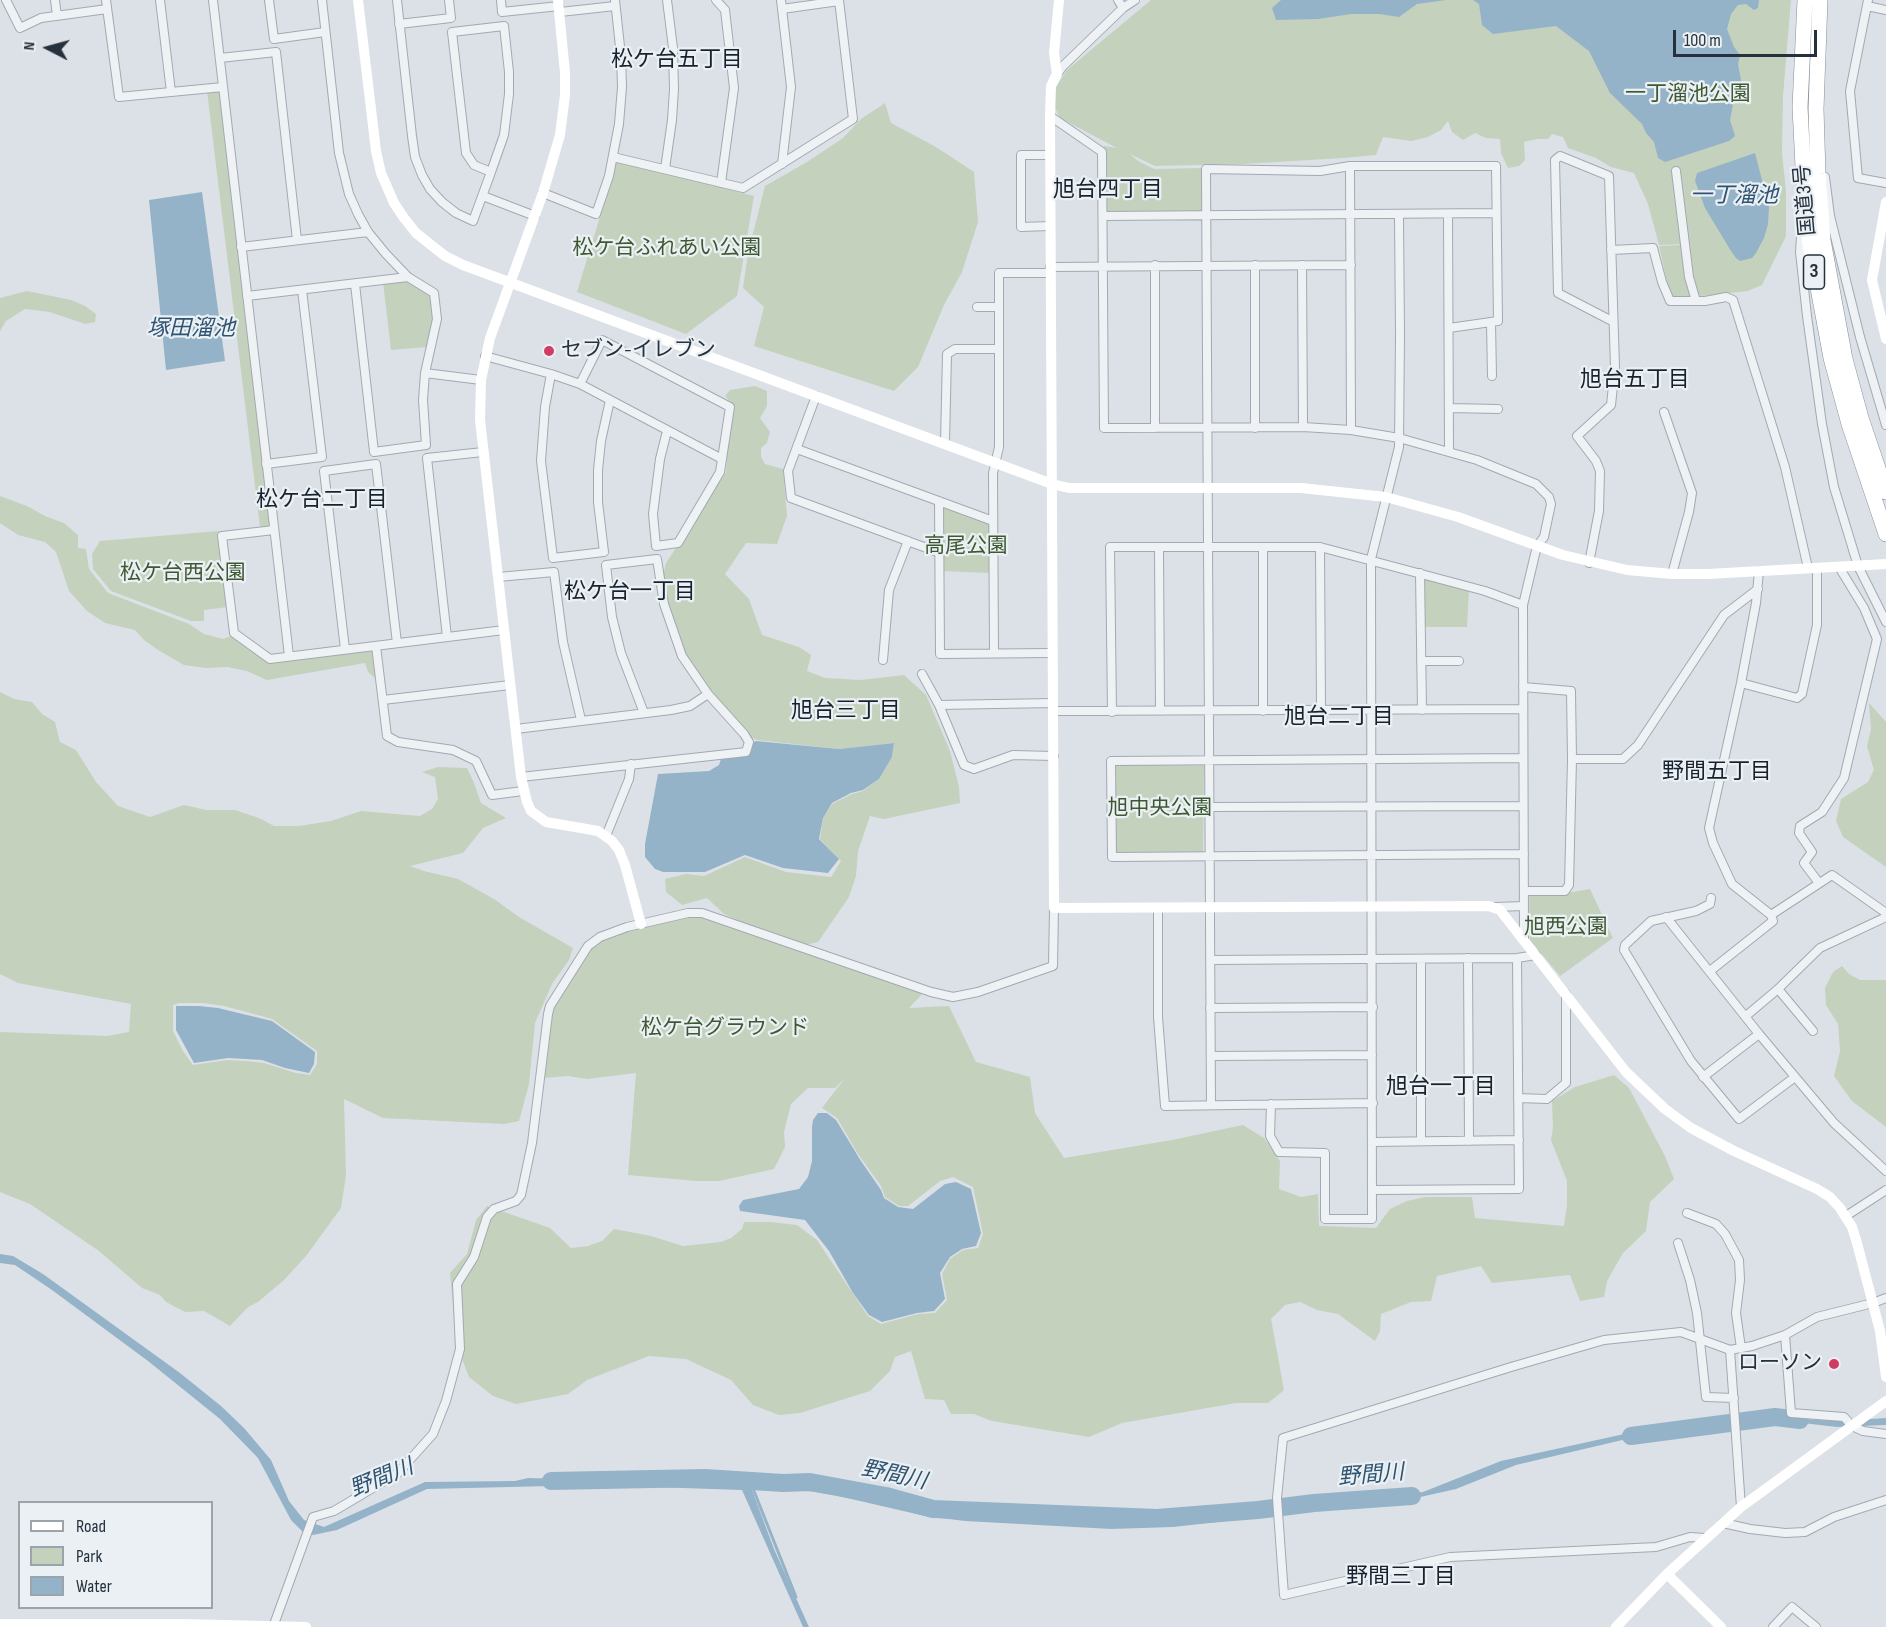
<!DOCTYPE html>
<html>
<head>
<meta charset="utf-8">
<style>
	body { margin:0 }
	#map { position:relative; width:1886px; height:1627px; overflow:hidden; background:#dce1e7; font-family:"Sofia Sans Condensed",sans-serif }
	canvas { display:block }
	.legend { position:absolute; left:18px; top:1501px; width:195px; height:108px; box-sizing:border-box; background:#ebf0f4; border:2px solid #9ca4ab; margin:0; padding:8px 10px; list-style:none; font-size:18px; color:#25313d }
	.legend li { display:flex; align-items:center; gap:12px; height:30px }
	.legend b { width:30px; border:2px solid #9ca4ab }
	.north { position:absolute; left:18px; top:18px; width:60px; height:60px; -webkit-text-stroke:4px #ebf0f4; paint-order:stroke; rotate:276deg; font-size:16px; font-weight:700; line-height:24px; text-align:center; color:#25313d }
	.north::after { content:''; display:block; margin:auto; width:21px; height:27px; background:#25313d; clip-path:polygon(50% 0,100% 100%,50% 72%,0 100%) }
	.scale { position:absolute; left:1673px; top:30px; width:144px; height:27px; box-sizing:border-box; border:3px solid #25313d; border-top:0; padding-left:8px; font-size:18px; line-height:21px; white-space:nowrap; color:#25313d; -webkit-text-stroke:4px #ebf0f4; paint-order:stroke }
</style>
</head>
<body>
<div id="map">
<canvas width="1886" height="1627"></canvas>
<ul class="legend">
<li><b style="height:8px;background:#fff"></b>Road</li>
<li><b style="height:16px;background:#c4d1bd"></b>Park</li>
<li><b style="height:16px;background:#95b3c8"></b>Water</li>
</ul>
<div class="north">N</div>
<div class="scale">100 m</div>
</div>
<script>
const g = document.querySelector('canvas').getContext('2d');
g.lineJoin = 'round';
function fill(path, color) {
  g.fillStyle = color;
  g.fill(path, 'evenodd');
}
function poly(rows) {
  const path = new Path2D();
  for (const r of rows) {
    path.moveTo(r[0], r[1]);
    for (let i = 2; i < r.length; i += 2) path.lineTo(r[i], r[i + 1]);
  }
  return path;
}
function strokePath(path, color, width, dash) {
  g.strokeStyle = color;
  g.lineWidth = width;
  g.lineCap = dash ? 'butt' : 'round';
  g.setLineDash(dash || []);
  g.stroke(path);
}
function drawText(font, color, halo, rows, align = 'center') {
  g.font = font + ' "Sofia Sans Condensed","Noto Sans JP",sans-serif';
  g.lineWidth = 4.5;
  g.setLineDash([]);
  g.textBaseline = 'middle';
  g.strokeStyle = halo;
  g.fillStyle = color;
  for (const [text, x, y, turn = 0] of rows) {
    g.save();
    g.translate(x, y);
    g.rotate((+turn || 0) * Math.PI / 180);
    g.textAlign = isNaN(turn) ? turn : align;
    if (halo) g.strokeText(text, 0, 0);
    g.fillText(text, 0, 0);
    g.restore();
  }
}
fill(poly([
	[1151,0,1791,0,1783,96,1782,153,1786,191,1786,236,1762,285,1748,291,1701,296,1697,293,1687,244,1659,245,1648,204,1634,173,1611,167,1596,158,1568,148,1563,137,1552,134,1548,139,1537,139,1524,142,1525,160,1519,166,1508,168,1501,153,1500,139,1486,138,1475,133,1463,140,1452,132,1448,121,1441,130,1428,137,1411,141,1383,137,1376,155,1343,158,1243,164,1155,166,1130,154,1138,161,1154,169,1204,168,1204,214,1105,214,1104,146,1117,148,1060,118,1055,108,1054,97,1056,87,1067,70],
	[219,90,271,526,260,527,207,91],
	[885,103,891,123,936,147,974,172,978,222,962,272,944,305,918,367,894,391,754,346,764,307,743,288,748,253,765,186,807,162,843,138,861,119],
	[617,161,754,196,737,296,686,334,577,292],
	[1682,245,1692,298,1671,299,1659,246],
	[407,278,433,293,435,319,427,347,391,350,383,282],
	[27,291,71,300,85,306,96,314,95,322,85,324,50,312,25,309,6,321,0,331,0,298],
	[755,386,767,391,767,406,760,418,770,432,767,443,761,448,761,457,765,464,783,469,787,516,777,544,746,543,725,574,749,599,762,635,799,647,811,655,807,671,825,678,861,680,904,675,926,695,950,751,959,787,960,803,884,819,870,816,858,851,856,876,849,897,818,942,805,945,748,925,724,914,707,898,682,905,666,892,665,879,686,874,704,876,745,857,786,872,831,877,841,861,820,839,823,818,832,804,852,794,863,791,879,779,892,757,894,743,839,749,757,740,747,735,726,711,692,666,682,647,667,601,663,576,666,563,726,472,731,403,725,396,730,390],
	[0,496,27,506,45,516,64,523,78,535,78,548,86,549,89,569,108,593,189,624,204,634,223,639,231,636,268,662,372,651,377,680,368,672,365,663,267,680,247,671,227,667,206,668,184,665,158,650,144,640,135,630,105,623,87,611,69,591,56,552,45,542,18,535,0,523],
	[941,503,990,522,991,573,941,571],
	[219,531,228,607,204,610,204,621,191,621,111,591,93,569,92,554,100,541],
	[1423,577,1469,590,1467,627,1425,627],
	[0,692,14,699,32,702,42,714,55,722,60,742,76,750,96,782,118,806,150,817,184,805,206,810,235,810,259,818,274,826,299,826,331,821,361,811,420,816,432,809,438,799,435,777,422,772,438,767,467,768,474,783,481,803,506,818,483,828,463,853,410,866,424,871,458,879,494,899,519,917,573,948,569,960,552,984,535,1023,529,1084,519,1121,504,1124,383,1118,344,1099,346,1175,341,1208,306,1256,283,1281,258,1302,248,1307,230,1326,204,1311,185,1312,166,1302,160,1295,142,1288,99,1251,30,1204,0,1192,0,1032,107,1036,129,1032,131,1004,18,983,0,974],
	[179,1003,203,1003,224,1006,272,1019,317,1051,317,1064,310,1075,296,1073,264,1063,246,1061,227,1060,193,1065,183,1051,173,1031,173,1005],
	[1869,703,1886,722,1886,867,1843,837,1836,821,1841,799,1868,782,1874,770,1867,746,1871,729],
	[1116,764,1204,766,1203,852,1121,853,1116,852],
	[1590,889,1613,938,1560,976,1530,940,1529,892,1573,892],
	[693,917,709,919,923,993,909,1008,949,1006,976,1062,1030,1077,1035,1113,1064,1158,1172,1140,1243,1125,1264,1138,1280,1161,1279,1189,1301,1197,1318,1194,1319,1226,1376,1228,1390,1209,1407,1201,1425,1197,1472,1197,1475,1218,1564,1226,1567,1205,1567,1181,1551,1140,1553,1127,1552,1101,1575,1087,1614,1075,1629,1088,1665,1156,1674,1179,1650,1202,1646,1231,1623,1253,1607,1281,1604,1297,1580,1301,1570,1275,1492,1283,1481,1266,1437,1276,1431,1301,1411,1302,1381,1314,1380,1331,1375,1341,1338,1314,1317,1310,1300,1302,1285,1305,1271,1319,1284,1390,1268,1403,1236,1403,1122,1423,1089,1437,992,1421,974,1414,951,1414,944,1400,925,1399,911,1351,895,1357,890,1371,870,1391,800,1413,779,1415,753,1405,731,1380,686,1359,649,1356,587,1380,568,1394,516,1404,493,1396,469,1377,457,1346,450,1273,467,1254,476,1220,487,1206,550,1228,571,1248,588,1246,602,1241,614,1229,651,1236,683,1246,721,1242,731,1238,742,1229,744,1222,770,1222,797,1225,817,1240,868,1316,881,1324,918,1314,935,1313,947,1300,942,1274,950,1259,963,1250,978,1248,983,1234,973,1187,953,1177,940,1181,908,1206,899,1206,885,1197,881,1186,858,1154,837,1118,822,1108,845,1078,835,1088,808,1088,791,1104,784,1132,785,1147,774,1169,719,1181,697,1181,628,1175,636,1073,587,1079,568,1076,544,1078,548,1025,554,1007,591,948,606,938,629,930],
	[1842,966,1849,974,1860,980,1886,980,1886,1127,1852,1101,1834,1076,1840,1051,1838,1024,1826,1005,1825,988,1833,972]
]), '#c4d1bd');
fill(poly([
	[1281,0,1446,0,1417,4,1399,17,1379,14,1351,14,1318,19,1276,20,1272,8],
	[1473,0,1759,0,1758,8,1754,10,1746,4,1738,5,1731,14,1727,29,1734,47,1740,55,1738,64,1742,85,1735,94,1730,120,1735,136,1729,141,1665,162,1658,158,1654,142,1646,133,1642,124,1610,93,1589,51,1556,26,1493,34,1482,25,1479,4],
	[1755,153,1769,207,1768,224,1764,238,1756,253,1752,258,1740,261,1736,258,1731,251,1705,208,1695,181,1697,173],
	[202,192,225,361,166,370,149,200],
	[756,741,839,749,894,743,892,757,879,779,863,790,851,793,832,803,823,818,819,839,839,859,828,873,783,868,745,855,705,872,663,872,655,869,645,857,645,844,658,774,709,771,719,765,721,759],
	[176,1006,199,1006,218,1008,272,1021,315,1052,314,1064,309,1073,285,1068,262,1060,228,1058,194,1063,176,1030],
	[818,1113,827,1113,836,1120,861,1161,881,1190,884,1198,898,1207,913,1209,945,1184,956,1182,971,1189,981,1233,976,1246,962,1249,950,1257,940,1273,945,1299,934,1311,917,1313,882,1322,869,1315,853,1293,829,1251,805,1220,740,1211,739,1206,743,1200,799,1189,808,1177,812,1161,812,1127,813,1120],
	[0,1254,13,1256,43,1274,180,1373,221,1406,244,1428,271,1460,289,1501,304,1520,324,1527,425,1482,515,1481,528,1478,811,1485,934,1512,1081,1522,1122,1523,1177,1520,1268,1509,1374,1500,1423,1492,1501,1461,1670,1424,1763,1417,1840,1421,1886,1418,1886,1425,1837,1427,1785,1421,1766,1421,1729,1426,1698,1426,1665,1430,1516,1465,1456,1489,1398,1502,1173,1527,1111,1529,965,1521,925,1516,834,1495,809,1491,752,1490,774,1549,809,1627,803,1627,742,1490,593,1485,427,1489,337,1530,313,1535,303,1532,291,1520,258,1458,220,1419,148,1361,52,1290,15,1265,0,1263]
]), '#95b3c8');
strokePath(poly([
	[750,1481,796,1597]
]), '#95b3c8', 3);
strokePath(poly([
	[1631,1436,1775,1417,1800,1420],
	[551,1481,705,1478,783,1483,810,1482,886,1496,933,1509,1157,1518,1258,1510,1314,1503,1412,1496]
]), '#95b3c8', 18);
const street = poly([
	[6,0,20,28,41,18,107,9],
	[55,0,57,16],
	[106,0,119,97,223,87],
	[160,0,171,92],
	[213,0,289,656],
	[269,0,274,39,325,32],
	[322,0,339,153,349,194,358,214,368,232,386,254,408,277,434,293,437,319,425,373,423,400,426,445,374,452,355,284],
	[397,0,412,136,415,157,422,175,430,189,442,202,456,213,473,221,491,172],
	[501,0,502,12,559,6],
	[716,0,725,10,734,88,721,183],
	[781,0,791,87,782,164],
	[1118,0,1123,8],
	[1868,0,1850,91,1858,178,1886,183],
	[1867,6,1886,10],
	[782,9,839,1],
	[560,12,615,6],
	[399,24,451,18,449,0],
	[504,26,509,72,509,94,504,135,491,172,474,165,466,153,452,32,504,26],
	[220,58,276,52,297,240],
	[1057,74,1063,66,1123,8,1135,0],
	[1050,116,1102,152,1104,428,1303,427,1351,430,1399,438,1477,460,1536,484,1549,497,1551,504,1544,537,1537,546,1523,605,1524,939],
	[1050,155,1021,155,1021,227,1050,226],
	[613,157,743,188,853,119,839,0],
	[1350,166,1351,430],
	[665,169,672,120,674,89,673,48,667,0],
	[1676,171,1689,277,1696,301],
	[1825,177,1830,216,1860,337,1886,425],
	[543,193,596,214,609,176,619,124,622,87,621,56,615,0],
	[483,196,535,216],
	[1448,214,1449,451],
	[1103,216,1496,213],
	[1802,221,1800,252,1807,316,1822,424,1834,487,1858,566,1886,622],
	[241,247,368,232],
	[1611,250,1653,248,1662,282,1670,301,1705,301,1726,297,1733,300,1785,467,1808,568],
	[1155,265,1155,428],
	[1302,265,1303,427],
	[1050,267,1351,265],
	[247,296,408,277],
	[977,307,999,307],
	[1491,323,1492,376],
	[485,356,551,374,580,384,722,459],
	[425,373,481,380],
	[551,374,545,407,541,461,553,558,604,552,598,502,598,470,601,441,610,400],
	[580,384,602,340,730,407,720,472,678,543,656,546,653,514,660,459,667,431],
	[816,396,788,471,791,498,940,553],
	[1449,408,1498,409],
	[1664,412,1692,493,1689,512,1672,574],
	[1255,428,1255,265],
	[945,443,947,354,955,349,999,349],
	[797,449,993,521],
	[266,464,322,457,302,290],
	[939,501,940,654,1052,653],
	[274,530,222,536,234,633,270,659,504,630],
	[1159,547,1160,711],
	[1263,547,1263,711],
	[1320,547,1321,710],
	[1589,563,1599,511,1600,471,1596,461,1577,436,1611,405,1615,367,1609,176,1560,156,1555,160,1558,293,1612,321],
	[1420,573,1422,710],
	[498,577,554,572,563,642,581,720],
	[447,637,427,458,483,452],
	[376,646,387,736,398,742,453,750,476,761,492,795,523,791],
	[345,649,324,471,376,464,397,643],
	[994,653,993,473,999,447,999,273,1050,273],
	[883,660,889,590,908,541],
	[1421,661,1459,661],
	[922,674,939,705,964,765,974,769,1013,755,1054,756],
	[1741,683,1797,698,1802,694,1817,625,1817,568],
	[1523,687,1571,691,1572,759,1569,885,1565,891,1524,891],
	[383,700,510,685],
	[939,705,1053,703],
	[1053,711,1522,709],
	[1112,712,1110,547,1320,547,1485,591,1523,605],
	[516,729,671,710,690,706,708,694],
	[1523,758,1111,761,1112,857,1524,854],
	[1572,759,1623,759,1638,745,1724,615,1758,589],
	[521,777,746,752,749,742,744,734,708,694,682,656,664,604,657,559,606,565,612,617,621,653,644,713],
	[1209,807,1523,806],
	[606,836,629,779,631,764],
	[1819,883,1804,863,1812,852,1799,833,1800,826,1822,812,1844,778,1877,639,1864,608,1839,567],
	[1711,898,1710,904,1696,911,1651,921,1625,945,1624,950,1691,1061,1739,1119,1795,1077],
	[1495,907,1524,906],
	[1158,908,1158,1017,1165,1106,1373,1103],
	[1771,915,1832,875,1886,913],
	[1666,917,1759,1034,1834,1123,1886,1171],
	[1468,958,1469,1141],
	[1421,959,1421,1141],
	[1210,960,1517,958,1536,955],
	[1710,971,1773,921,1771,915,1732,884,1713,843,1709,828,1741,683,1756,603,1759,571],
	[1778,989,1813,1031],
	[1210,1008,1373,1007],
	[1746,1016,1778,989,1820,948,1886,917],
	[1211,1056,1372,1055],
	[1703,1077,1759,1034],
	[1518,1098,1547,1099,1566,1083,1566,994],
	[1211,1104,1206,169,1320,171,1350,166,1496,166,1498,321,1449,328],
	[1271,1104,1270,1136,1279,1152,1325,1153,1325,1219,1372,1219,1371,559,1399,447,1400,334,1399,215],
	[1373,1142,1519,1140],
	[1372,1190,1519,1189,1517,958],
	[1687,1213,1716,1224,1725,1234,1739,1260,1740,1280,1736,1313,1741,1348],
	[1846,1216,1886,1190],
	[1678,1243,1690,1280,1697,1313,1706,1397,1734,1398],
	[1785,1335,1791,1413,1844,1417,1852,1426,1863,1431,1886,1434],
	[1730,1350,1741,1507],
	[1723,1523,1750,1529,1785,1533,1805,1532,1834,1517,1886,1500],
	[1705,1538,1690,1537,1656,1547,1450,1557,1284,1595,1277,1498,1283,1438,1511,1367,1604,1340,1681,1332,1730,1350,1752,1346,1785,1335,1817,1317,1873,1303,1886,1298],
	[273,1627,313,1517,334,1511,398,1473,433,1434,446,1401,460,1349,457,1284,474,1257,487,1217,494,1209,516,1201,521,1195,532,1143,548,1014,550,1006,588,946,600,937,627,927,688,913,702,913,931,992,953,997,978,992,1053,966,1054,908],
	[1773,1627,1792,1607,1816,1627]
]);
const highway = poly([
	[1805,0,1800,107,1804,186,1810,245,1831,358,1849,424,1886,534],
	[1820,0,1816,109,1818,174,1823,240,1845,359,1861,418,1886,492]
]);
strokePath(street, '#a1a9b1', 10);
strokePath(highway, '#83909d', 16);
strokePath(street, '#eff2f5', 8);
strokePath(poly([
	[358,0,376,151,381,173,394,203,404,218,416,233,445,256,463,265,1052,484,1069,488,1301,488,1386,497,1458,517,1563,555,1627,570,1672,574,1708,574,1886,564],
	[558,0,565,73,565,95,560,135,543,193,490,338,481,380,480,420,521,777,527,802,531,811,546,822,598,831,612,841,619,850,625,865,641,924],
	[1059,0,1054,53,1057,74,1051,86,1050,116,1054,908,1489,906,1500,910,1626,1072,1665,1109,1691,1128,1734,1151,1817,1189,1830,1197,1840,1208,1852,1227,1857,1243,1880,1331,1886,1377],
	[1886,202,1872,280,1886,339],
	[1667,1574,1721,1627],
	[0,1624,183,1624,306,1627],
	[1616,1627,1667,1574,1741,1507,1886,1401]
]), '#fff', 10);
strokePath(highway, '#fff', 15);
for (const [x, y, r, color] of [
	[549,351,6,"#d13c62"],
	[1834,1364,6,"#d13c62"]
]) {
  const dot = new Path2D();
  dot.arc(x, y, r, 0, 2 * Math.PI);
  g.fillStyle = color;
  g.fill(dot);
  strokePath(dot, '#ebf0f4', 2);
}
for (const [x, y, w] of [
	[1814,272,21]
]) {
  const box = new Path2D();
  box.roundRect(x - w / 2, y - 17, w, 34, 4.5);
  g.fillStyle = '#ebf0f4';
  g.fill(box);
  strokePath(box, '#25313d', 1.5);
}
drawText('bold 20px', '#25313d', null, [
	["3",1814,272]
]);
drawText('21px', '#3e5932', '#ebf0f4', [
	["一丁溜池公園",1688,95],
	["松ケ台ふれあい公園",667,249],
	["高尾公園",966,547],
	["松ケ台西公園",183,574],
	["旭中央公園",1160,809],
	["旭西公園",1566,928],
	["松ケ台グラウンド",725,1029]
]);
drawText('21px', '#25313d', '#ebf0f4', [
	["国道3号",1806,200,-95]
]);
drawText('21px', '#25313d', '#ebf0f4', [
	["セブン-イレブン",561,351],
	["ローソン",1822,1364,"right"]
], 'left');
drawText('22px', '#18222e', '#ebf0f4', [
	["松ケ台五丁目",677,60],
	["旭台四丁目",1108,190],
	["旭台五丁目",1635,380],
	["松ケ台二丁目",322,500],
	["松ケ台一丁目",630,592],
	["旭台三丁目",846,711],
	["旭台二丁目",1339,717],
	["野間五丁目",1717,772],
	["旭台一丁目",1441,1087],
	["野間三丁目",1401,1577]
]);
drawText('italic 22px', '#2f5472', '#ebf0f4', [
	["一丁溜池",1734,196],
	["塚田溜池",191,329],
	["野間川",894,1476,12],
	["野間川",1371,1476,-5],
	["野間川",382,1479,-22]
]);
</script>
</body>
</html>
